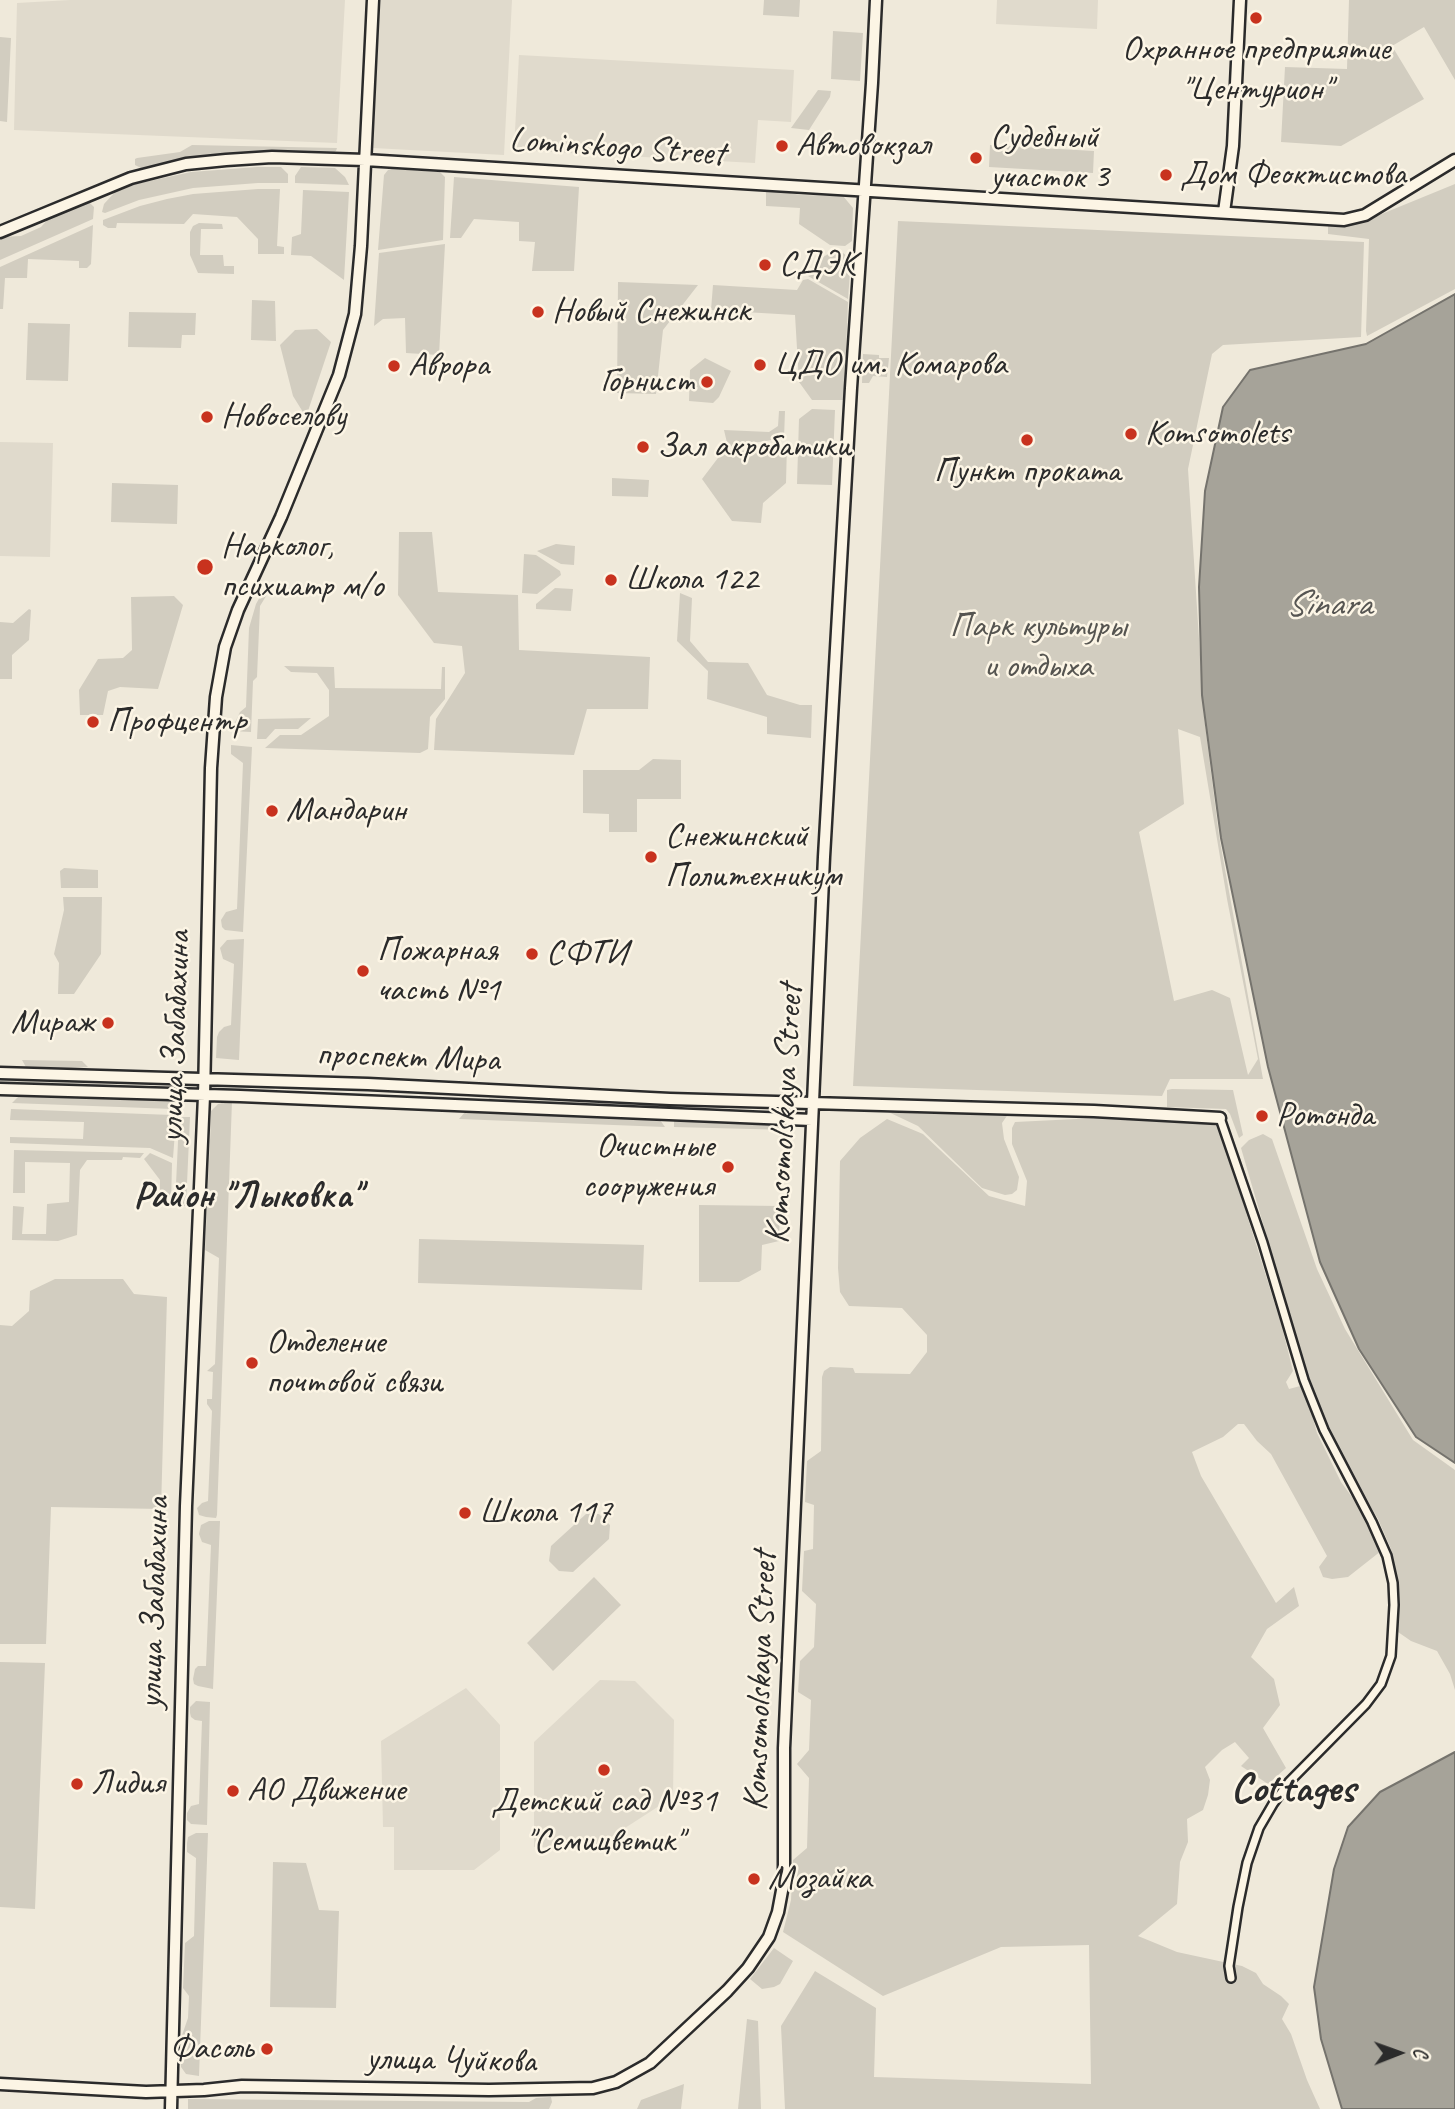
<!DOCTYPE html>
<html>
<head>
<meta charset="utf-8">
<style>
	body { margin:0 }
	#map { position:relative; width:1455px; height:2109px; overflow:hidden; background:#efe9da; font-family:Caveat,sans-serif }
	canvas { display:block }
	.north { position:absolute; left:1364px; top:2018px; width:70px; height:70px; -webkit-text-stroke:5px #fcf5e5; paint-order:stroke; rotate:89deg; font-size:19px; font-weight:700; line-height:28px; text-align:center; color:#2b2b2b }
	.north::after { content:''; display:block; margin:auto; width:24px; height:32px; background:#2b2b2b; clip-path:polygon(50% 0,100% 100%,50% 72%,0 100%) }
</style>
</head>
<body>
<div id="map">
<canvas width="1455" height="2109"></canvas>
<div class="north">С</div>
</div>
<script>
const g = document.querySelector('canvas').getContext('2d');
g.lineJoin = 'round';
function fill(path, color) {
  g.fillStyle = color;
  g.fill(path, 'evenodd');
}
function poly(rows) {
  const path = new Path2D();
  for (const r of rows) {
    path.moveTo(r[0], r[1]);
    for (let i = 2; i < r.length; i += 2) path.lineTo(r[i], r[i + 1]);
  }
  return path;
}
function strokePath(path, color, width, dash) {
  g.strokeStyle = color;
  g.lineWidth = width;
  g.lineCap = dash ? 'butt' : 'round';
  g.setLineDash(dash || []);
  g.stroke(path);
}
function drawText(font, color, halo, rows, align = 'center') {
  g.font = font + ' Caveat,sans-serif';
  g.lineWidth = 5;
  g.setLineDash([]);
  g.textBaseline = 'middle';
  g.strokeStyle = halo;
  g.fillStyle = color;
  for (const [text, x, y, turn = 0] of rows) {
    g.save();
    g.translate(x, y);
    g.rotate((+turn || 0) * Math.PI / 180);
    g.textAlign = isNaN(turn) ? turn : align;
    if (halo) g.strokeText(text, 0, 0);
    g.fillText(text, 0, 0);
    g.restore();
  }
}
fill(poly([
	[70,0,345,0,337,143,14,130,17,3],
	[380,0,512,0,504,155,373,148],
	[997,0,1098,0,1097,29,996,24],
	[519,55,794,70,791,122,758,120,755,163,514,150],
	[0,442,53,443,50,557,0,556],
	[600,1680,635,1681,674,1720,673,1797,594,1848,534,1847,534,1742],
	[466,1688,500,1725,500,1850,474,1870,394,1870,394,1827,383,1827,381,1741]
]), '#e0dacc');
fill(poly([
	[764,0,800,0,799,17,763,15],
	[1349,0,1455,0,1455,80,1424,27,1392,46,1424,99,1341,146,1281,142,1285,67,1347,69],
	[833,31,863,33,860,81,831,79],
	[0,37,11,38,7,122,0,121],
	[818,90,831,91,830,97,809,130,791,128],
	[192,145,337,148,336,151,332,154,257,153,181,160,141,168,135,165,135,159,137,158,180,152],
	[990,145,1094,151,1093,173,989,167],
	[257,167,281,167,288,174,288,183,258,183,193,188,139,200,105,213,102,212,104,204,115,192,136,184,191,172],
	[301,167,335,168,345,177,349,185,295,183,295,176],
	[392,169,440,172,445,177,443,240,378,250,384,175,388,170],
	[454,177,579,187,574,271,532,271,535,242,519,241,519,222,474,219,461,238,450,238],
	[1455,184,1455,289,1367,336,1366,331,1369,239,1328,234,1328,222,1352,223,1367,220],
	[258,189,280,189,277,246,284,247,284,254,258,254,258,239,237,217,193,214,184,224,117,223,116,228,108,228,103,225,103,220,140,206,167,199,193,194],
	[303,190,349,192,344,280,311,256,291,255,292,237,301,234],
	[776,190,800,195,843,196,853,208,852,241,845,246,830,245,799,224,800,208,766,206,766,192],
	[88,201,94,207,93,219,0,260,0,237,21,236,41,227,50,217],
	[898,221,1364,242,1361,337,1223,345,1212,354,1188,469,1204,716,1219,836,1263,1079,1170,1079,1162,1096,853,1086],
	[1178,729,1200,737,1227,899,1258,1059,1248,1075,1230,998,1212,990,1174,1001,1139,832,1184,804],
	[199,223,222,224,223,229,201,229,200,255,223,255,224,266,234,266,234,274,198,273,190,255,190,232,193,226],
	[93,225,91,264,87,268,79,268,79,261,28,259,27,278,5,278,3,309,0,309,0,267],
	[445,244,439,355,406,353,405,318,383,319,374,326,379,253],
	[830,253,843,253,851,259,848,299,808,276,823,257],
	[808,279,848,302,844,400,812,400,799,382,795,315,711,310,713,285,797,290,803,280],
	[618,282,698,285,663,330,656,394,617,393],
	[252,300,275,301,276,341,251,340],
	[129,312,196,313,195,335,182,335,181,348,128,347],
	[28,323,70,324,68,381,26,380],
	[317,329,331,342,306,417,293,396,280,345,295,330],
	[863,354,879,355,879,358,889,358,887,377,873,376,869,383,862,383],
	[705,358,731,371,719,397,713,403,689,401,690,370],
	[812,409,835,410,832,485,797,484,799,419],
	[779,411,785,411,784,438,728,447,724,430,769,432,778,426],
	[787,444,786,483,763,503,761,523,732,521,702,479,721,454],
	[612,478,649,480,648,497,612,496],
	[112,483,178,485,177,524,111,522],
	[399,532,432,532,438,592,518,595,519,650,650,657,648,709,587,709,574,755,434,750,436,719,465,673,462,646,434,643,398,595],
	[556,544,575,546,574,565,561,564,537,551],
	[524,554,536,555,560,571,561,575,537,594,522,593],
	[266,586,271,588,260,606,257,677,253,681,251,732,231,731,240,712,246,707,249,628,256,604],
	[555,588,573,589,571,611,536,609,536,604],
	[680,593,692,598,690,641,708,662,748,663,767,695,800,705,812,705,811,738,767,734,767,717,707,699,708,671,677,641],
	[174,596,183,605,158,689,120,687,108,691,103,715,80,715,79,690,98,659,123,658,132,650,131,597],
	[29,609,31,610,29,640,12,655,12,679,0,679,0,622,13,623],
	[284,666,334,667,335,688,441,689,442,667,445,667,445,699,430,717,428,749,420,753,265,748,280,735,301,735,329,716,329,690,317,673,291,672],
	[311,718,298,729,275,729,266,739,257,739,258,719],
	[231,745,252,747,243,932,225,930,222,927,221,920,226,912,237,909,243,763,231,754],
	[653,759,681,760,681,799,637,799,637,832,609,832,609,814,583,813,583,770,639,770],
	[64,868,98,870,98,888,61,888,60,871],
	[63,897,102,897,101,954,74,994,58,994,59,963,54,954,64,910],
	[244,939,239,1060,216,1058,217,1037,219,1032,224,1027,231,1025,234,964,223,959,220,948,227,940],
	[22,1060,82,1061,88,1067,39,1070,27,1069],
	[0,1080,174,1087,174,1092,0,1085],
	[1172,1089,1233,1090,1243,1135,1239,1138,1230,1114,1226,1109,1167,1107,1167,1090],
	[20,1095,172,1100,173,1109,12,1103],
	[489,1098,658,1104,658,1107,488,1101],
	[232,1101,217,1515,216,1518,206,1517,199,1515,197,1508,202,1503,208,1501,212,1411,207,1404,207,1399,212,1399,213,1372,207,1371,215,1364,219,1258,205,1250,211,1118,211,1111,218,1104],
	[11,1109,172,1115,176,1119,173,1158,150,1148,10,1143,10,1137,83,1139,84,1122,10,1120],
	[882,1109,1011,1110,1002,1123,1004,1139,1019,1177,1017,1190,1012,1194,1005,1195,982,1188,918,1126],
	[465,1112,660,1120,665,1127,459,1119],
	[182,1117,190,1117,186,1206,175,1206,179,1120],
	[1117,1117,1169,1119,1219,1126,1282,1327,1293,1371,1286,1382,1289,1389,1304,1385,1317,1433,1341,1482,1371,1523,1381,1551,1348,1577,1332,1579,1323,1577,1319,1567,1327,1556,1271,1454,1257,1441,1244,1424,1238,1424,1223,1437,1192,1452,1201,1476,1276,1603,1294,1587,1299,1606,1267,1629,1251,1657,1274,1679,1280,1705,1263,1728,1286,1768,1268,1784,1241,1766,1249,1758,1235,1742,1222,1750,1205,1767,1210,1780,1208,1795,1203,1810,1187,1819,1188,1842,1180,1862,1177,1904,1138,1936,1177,1952,1242,1966,1256,1973,1263,1984,1281,1996,1289,2004,1282,2019,1291,2034,1307,2080,1320,2109,785,2109,781,2026,815,1971,876,2008,874,2077,1091,2084,1089,1945,1001,1947,883,1996,783,1932,791,1900,793,1860,807,1848,809,1778,797,1764,809,1750,811,1700,798,1692,800,1661,814,1647,816,1604,802,1591,804,1551,813,1549,814,1505,805,1502,807,1461,821,1451,822,1377,824,1371,830,1367,853,1368,855,1373,910,1374,927,1352,927,1335,902,1308,849,1306,840,1292,838,1268,840,1161,860,1138,887,1119,923,1134,989,1196,1025,1206,1027,1181,1012,1144,1012,1128,1015,1122],
	[674,1121,789,1123,789,1130,674,1127],
	[1263,1134,1272,1139,1317,1269,1345,1329,1413,1440,1455,1470,1455,1690,1450,1674,1437,1651,1411,1641,1398,1632,1397,1585,1391,1549,1378,1519,1351,1474,1328,1429,1308,1378,1241,1148,1249,1140],
	[14,1150,144,1153,140,1158,123,1157,122,1160,87,1160,80,1170,77,1235,58,1241,12,1240,13,1206,24,1207,22,1234,46,1234,47,1204,69,1202,70,1163,25,1162,25,1193,13,1193],
	[150,1153,172,1163,171,1205,160,1205,160,1180,144,1159],
	[699,1205,780,1206,779,1241,762,1245,761,1270,739,1282,699,1282],
	[419,1239,644,1245,642,1290,418,1283],
	[55,1279,123,1279,134,1294,167,1297,161,1509,51,1507,46,1644,0,1644,0,1325,12,1326,29,1311,30,1291],
	[586,1514,599,1514,610,1525,609,1539,573,1572,559,1571,549,1561,551,1546],
	[209,1521,220,1521,213,1689,198,1686,194,1684,193,1679,195,1669,198,1666,206,1666,211,1545,202,1542,199,1534,201,1525],
	[594,1577,621,1605,553,1671,527,1643],
	[0,1662,45,1663,35,1909,0,1907],
	[196,1701,210,1702,207,1825,191,1824,187,1820,187,1813,191,1806,199,1804,202,1721,195,1720,191,1717,190,1713,190,1707],
	[196,1833,208,1833,199,2076,186,2074,181,2067,180,2041,188,2018,189,1996,183,1988,185,1943,194,1936,196,1858,187,1852,187,1843,188,1837],
	[273,1862,306,1863,319,1910,339,1911,336,2008,270,2007],
	[774,1948,793,1961,780,1984,774,1987,762,1989,750,1979],
	[747,2019,758,2021,761,2109,738,2109],
	[684,2084,681,2109,637,2109,641,2100],
	[551,2097,552,2102,549,2109,188,2109,188,2099,529,2102,536,2098]
]), '#d2cdc0');
const water = poly([
	[1455,294,1455,1463,1416,1437,1359,1349,1320,1262,1268,1067,1221,838,1202,695,1199,587,1205,491,1223,407,1250,370,1366,344,1455,294],
	[1455,1752,1455,2109,1342,2109,1321,2039,1314,1987,1334,1869,1348,1827,1380,1792,1455,1752]
]);
fill(water, '#a6a399');
strokePath(water, '#75736d', 2);
const street = poly([
	[1220,1118,1263,1243,1304,1380,1324,1430,1372,1522,1387,1556,1393,1583,1394,1605,1391,1656,1381,1684,1366,1704,1289,1782,1273,1804,1259,1828,1247,1863,1238,1907,1229,1966,1231,1978]
]);
const secondary = poly([
	[1224,212,1233,146,1240,0],
	[0,232,131,178,186,164,226,160,272,157,365,160,1344,220,1365,215,1455,160],
	[0,1073,368,1084,670,1099,1094,1111,1220,1118],
	[0,1089,240,1096,812,1120],
	[0,2084,146,2092,204,2090,242,2086,489,2090,593,2088,616,2082,650,2063,727,1991,748,1968,769,1937,778,1912,784,1880,784,1748,824,857,851,388,872,83,876,0],
	[171,2109,186,1506,204,1096,211,768,216,697,225,647,238,610,281,517,339,375,355,314,361,246,373,0]
]);
strokePath(street, '#2b2b2b', 12);
strokePath(secondary, '#2b2b2b', 15);
strokePath(street, '#fcf5e5', 7);
strokePath(secondary, '#fcf5e5', 10);
for (const [x, y, r, color] of [
	[1256,18,7,"#c8321e"],
	[782,146,7,"#c8321e"],
	[976,158,7,"#c8321e"],
	[1166,175,7,"#c8321e"],
	[765,265,7,"#c8321e"],
	[538,312,7,"#c8321e"],
	[760,365,7,"#c8321e"],
	[394,366,7,"#c8321e"],
	[707,382,7,"#c8321e"],
	[207,417,7,"#c8321e"],
	[1131,434,7,"#c8321e"],
	[1027,440,7,"#c8321e"],
	[643,447,7,"#c8321e"],
	[205,567,9,"#c8321e"],
	[611,580,7,"#c8321e"],
	[93,722,7,"#c8321e"],
	[272,811,7,"#c8321e"],
	[651,857,7,"#c8321e"],
	[532,954,7,"#c8321e"],
	[363,971,7,"#c8321e"],
	[108,1023,7,"#c8321e"],
	[1262,1116,7,"#c8321e"],
	[728,1167,7,"#c8321e"],
	[252,1363,7,"#c8321e"],
	[465,1513,7,"#c8321e"],
	[604,1770,7,"#c8321e"],
	[77,1784,7,"#c8321e"],
	[233,1791,7,"#c8321e"],
	[754,1879,7,"#c8321e"],
	[267,2049,7,"#c8321e"]
]) {
  const dot = new Path2D();
  dot.arc(x, y, r, 0, 2 * Math.PI);
  g.fillStyle = color;
  g.fill(dot);
  strokePath(dot, '#fcf5e5', 2.5);
}
drawText('35px', '#2b2b2b', '#fcf5e5', [
	["Охранное предприятие",1256,50,"center"],
	["\"Центурион\"",1256,90,"center"],
	["Судебный",990,138],
	["участок 3",990,178],
	["Автовокзал",796,146],
	["Дом Феоктистова",1180,175],
	["СДЭК",779,265],
	["Новый Снежинск",552,312],
	["ЦДО им. Комарова",774,365],
	["Аврора",408,366],
	["Горнист",693,382,"right"],
	["Новоселову",221,417],
	["Komsomolets",1145,434],
	["Зал акробатики",657,447],
	["Пункт проката",1027,472,"center"],
	["Нарколог,",221,547],
	["психиатр м/о",221,587],
	["Школа 122",625,580],
	["Профцентр",107,722],
	["Мандарин",286,811],
	["Снежинский",665,837],
	["Политехникум",665,877],
	["Пожарная",377,951],
	["часть №1",377,991],
	["СФТИ",546,954],
	["Мираж",94,1023,"right"],
	["Ротонда",1276,1116],
	["Очистные",714,1147,"right"],
	["сооружения",714,1187,"right"],
	["Отделение",266,1343],
	["почтовой связи",266,1383],
	["Школа 117",479,1513],
	["Лидия",91,1784],
	["АО Движение",247,1791],
	["Детский сад №31",604,1802,"center"],
	["\"Семицветик\"",604,1842,"center"],
	["Мозайка",768,1879],
	["Фасоль",253,2049,"right"]
], 'left');
drawText('35px', '#2b2b2b', '#fcf5e5', [
	["Lominskogo Street",617,148,4],
	["улица Забабахина",176,1037,-88],
	["проспект Мира",408,1058,2],
	["Komsomolskaya Street",785,1114,-87],
	["улица Забабахина",155,1603,-88],
	["Komsomolskaya Street",761,1681,-88],
	["улица Чуйкова",451,2061,1]
]);
drawText('35px', '#555450', '#fcf5e5', [
	["Парк культуры",1038,627],
	["и отдыха",1038,667]
]);
drawText('italic 37px', '#565552', '#fcf5e5', [
	["Sinara",1328,605]
]);
drawText('bold 38px', '#2b2b2b', '#fcf5e5', [
	["Район \"Лыковка\"",247,1197]
]);
drawText('bold 42px', '#2b2b2b', '#fcf5e5', [
	["Cottages",1293,1790]
]);
</script>
</body>
</html>
